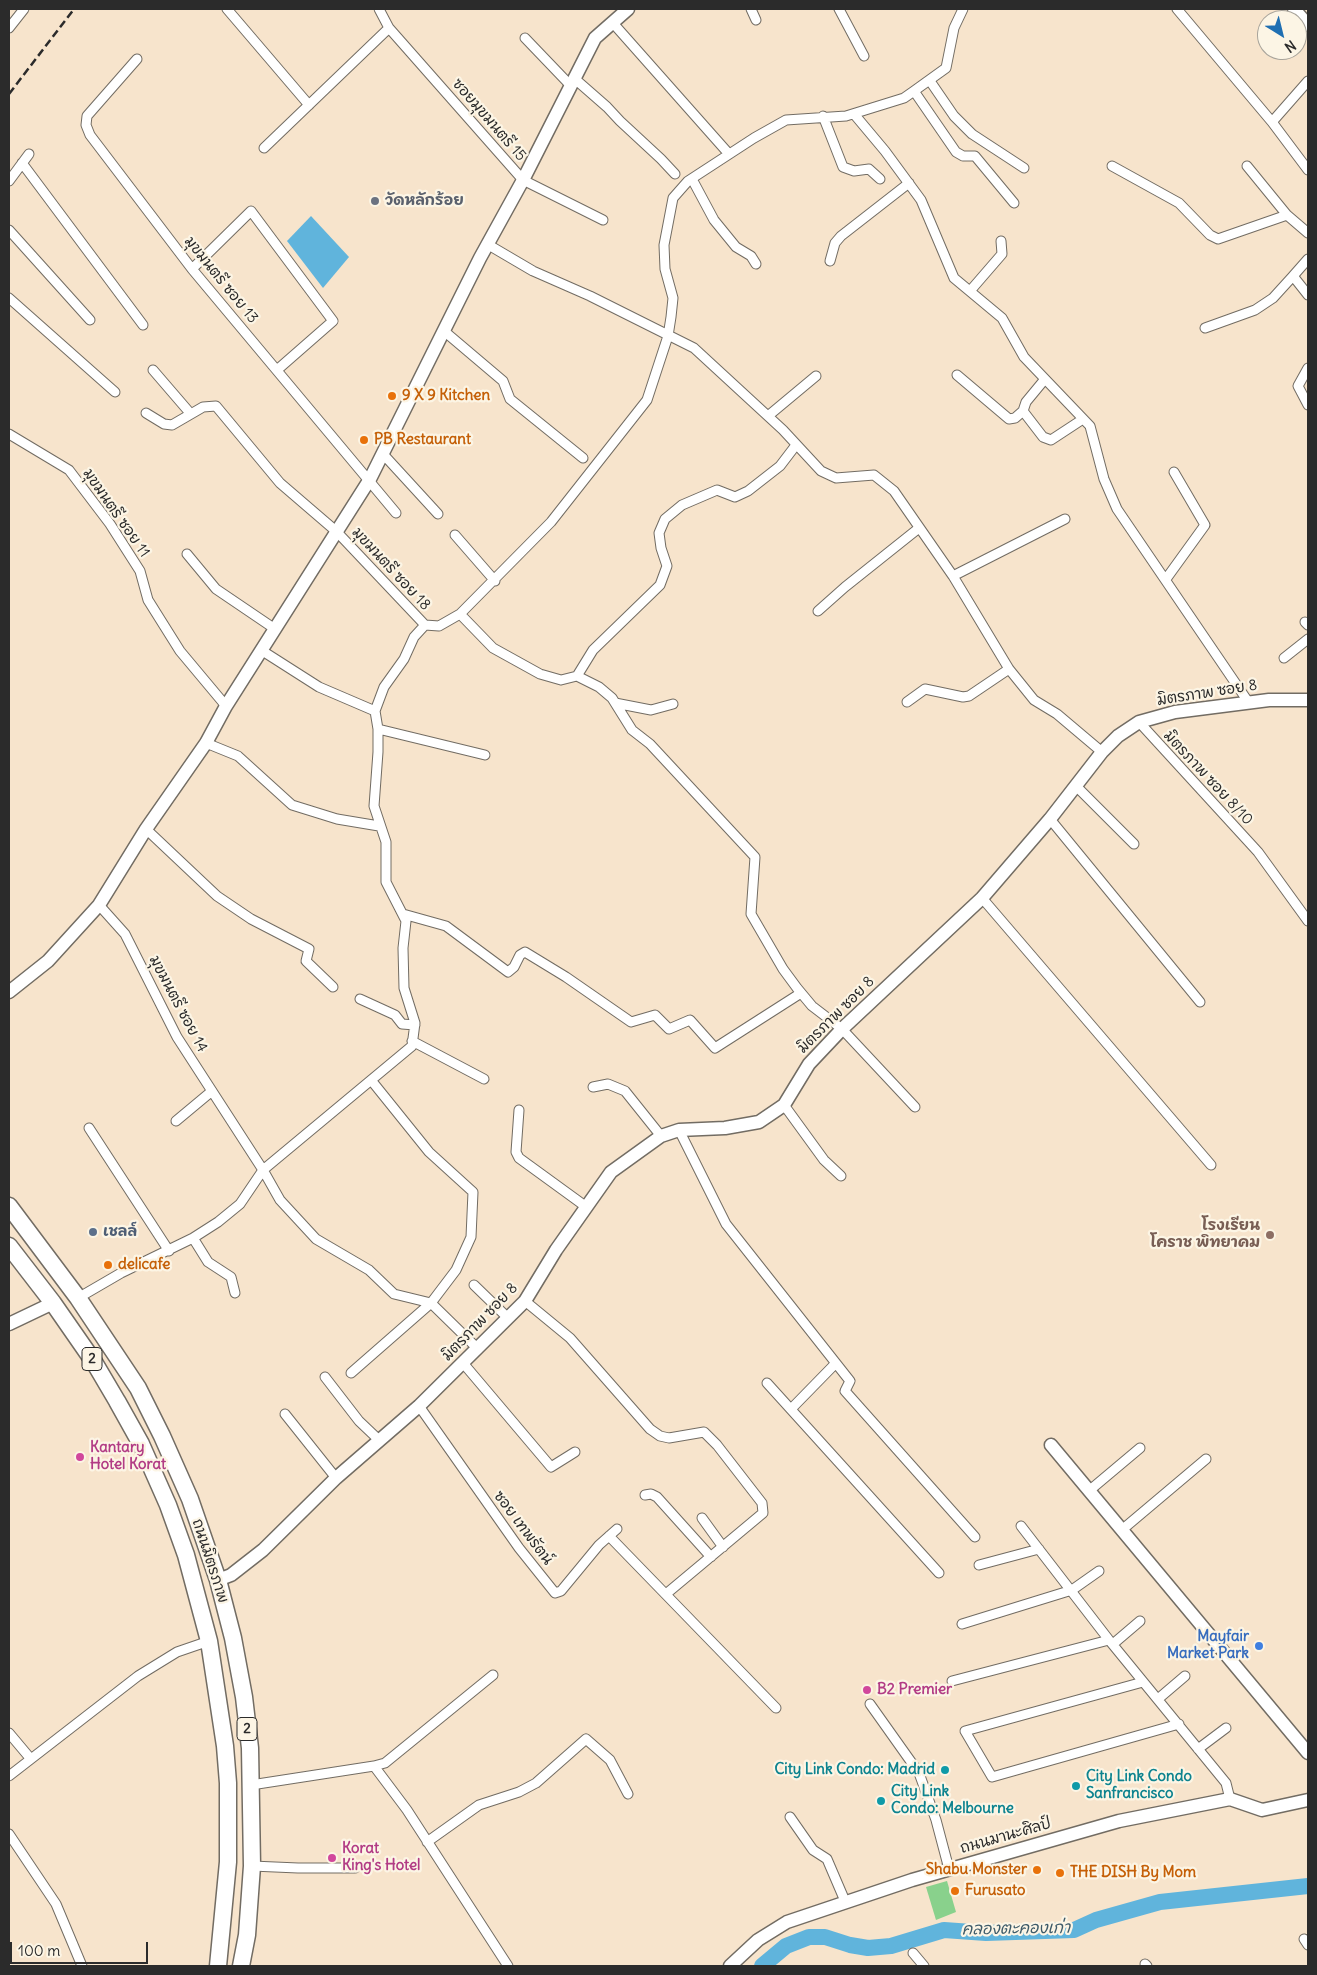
<!DOCTYPE html>
<html>
<head>
<meta charset="utf-8">
<style>
	body { margin:0 }
	#map { position:relative; width:1317px; height:1975px; overflow:hidden; background:#f7e4cc; font-family:Delius,sans-serif }
	canvas { display:block }
	.frame { position:absolute; inset:0; border:10px solid #2b2b2b; pointer-events:none }
	.north { position:absolute; left:1257px; top:10px; width:50px; height:50px; box-sizing:border-box; background:#fcf5e5; border:1px solid #a8a49b; border-radius:50%; rotate:144deg; font-size:14px; font-weight:700; line-height:20px; text-align:center; color:#2b2b2b }
	.north::after { content:''; display:block; margin:auto; width:18px; height:22px; background:#1f6fb2; clip-path:polygon(50% 0,100% 100%,50% 72%,0 100%) }
	.scale { position:absolute; left:10px; top:1942px; width:138px; height:22px; box-sizing:border-box; border:2px solid #2b2b2b; border-top:0; padding-left:6px; font-size:15px; line-height:18px; white-space:nowrap; color:#2b2b2b; -webkit-text-stroke:4px #fcf5e5; paint-order:stroke }
</style>
</head>
<body>
<div id="map">
<canvas width="1317" height="1975"></canvas>
<div class="frame"></div>
<div class="north">N</div>
<div class="scale">100 m</div>
</div>
<script>
const g = document.querySelector('canvas').getContext('2d');
g.lineJoin = 'round';
function fill(path, color) {
  g.fillStyle = color;
  g.fill(path, 'evenodd');
}
function poly(rows) {
  const path = new Path2D();
  for (const r of rows) {
    path.moveTo(r[0], r[1]);
    for (let i = 2; i < r.length; i += 2) path.lineTo(r[i], r[i + 1]);
  }
  return path;
}
function strokePath(path, color, width, dash) {
  g.strokeStyle = color;
  g.lineWidth = width;
  g.lineCap = dash ? 'butt' : 'round';
  g.setLineDash(dash || []);
  g.stroke(path);
}
function drawText(font, color, halo, rows, align = 'center') {
  g.font = font + ' Delius,"Playpen Sans Thai",sans-serif';
  g.lineWidth = 4.5;
  g.setLineDash([]);
  g.textBaseline = 'middle';
  g.strokeStyle = halo;
  g.fillStyle = color;
  for (const [text, x, y, turn = 0] of rows) {
    g.save();
    g.translate(x, y);
    g.rotate((+turn || 0) * Math.PI / 180);
    g.textAlign = isNaN(turn) ? turn : align;
    if (halo) g.strokeText(text, 0, 0);
    g.fillText(text, 0, 0);
    g.restore();
  }
}
fill(poly([
	[947,1881,956,1912,936,1920,926,1887]
]), '#89d18c');
fill(poly([
	[311,216,349,257,323,288,287,241]
]), '#60b4dc');
strokePath(poly([
	[762,1966,786,1946,809,1937,825,1937,850,1945,868,1948,891,1946,944,1930,986,1933,1074,1930,1096,1920,1160,1902,1308,1886]
]), '#60b4dc', 16);
const street = poly([
	[227,9,309,105],
	[379,9,389,28,523,180,603,220],
	[751,9,756,20],
	[839,9,864,56],
	[1177,9,1272,122,1308,170],
	[612,22,729,154],
	[9,28,24,9],
	[525,38,571,86],
	[137,59,87,116,86,125,90,135,192,269,396,513],
	[575,79,607,107,620,121,661,159,675,174],
	[930,81,954,116,972,134,1024,168],
	[914,91,956,152,963,156,975,156,1014,203],
	[854,114,885,151,921,200,954,278,1002,318,1024,357,1090,426,1104,479,1117,509,1249,703],
	[823,116,843,167,854,171,869,169,880,179],
	[1272,122,1308,81],
	[264,148,389,28],
	[22,163,143,325],
	[1112,166,1179,203,1210,235,1218,239,1287,215,1308,233],
	[1247,166,1287,215],
	[692,179,714,220,736,247,751,256,756,264],
	[9,181,29,154],
	[9,230,90,320],
	[487,244,533,271,590,296,694,348,783,430,821,471,836,478,874,475,894,491,953,576,1009,669,1034,700,1057,714,1102,752],
	[1308,259,1293,276,1308,295],
	[830,261,835,243,841,236,909,183],
	[192,269,251,211,333,321,277,370],
	[970,291,1002,254,1001,241],
	[9,298,115,392],
	[1205,328,1255,310,1273,298,1293,276],
	[444,331,503,381,510,399,583,458],
	[1308,368,1298,386,1308,405],
	[153,370,190,413],
	[957,375,1009,419,1015,418,1023,411],
	[1045,379,1026,402,1023,411,1043,437,1051,440,1083,419],
	[146,413,164,424,172,425,203,407,216,406,280,483,337,532,425,625],
	[768,416,816,376],
	[9,434,69,470,110,524,140,571,148,600,180,651,226,706],
	[383,454,438,514],
	[455,535,495,581],
	[187,554,216,589,275,629],
	[953,576,1065,519],
	[1166,579,1205,525,1174,472],
	[818,611,845,587,919,528],
	[460,614,493,648,540,674,561,680,577,676,599,687,612,698,632,730,650,744,755,857,751,914,783,969,797,988,812,1006,842,1029,915,1107],
	[1305,622,1308,625],
	[261,650,319,687,375,711],
	[1284,658,1308,639],
	[577,676,593,650,660,585,667,566,661,548,659,533,665,519,682,505,717,490,735,497,748,491,780,466,796,445],
	[907,702,925,689,963,697,969,696,1009,669],
	[615,703,651,710,673,704],
	[1139,722,1258,852,1308,921],
	[378,729,485,755],
	[206,743,238,756,292,805,337,819,379,826],
	[1076,786,1134,844],
	[1050,819,1200,1002],
	[146,829,217,896,251,919,309,949,306,961,333,987],
	[982,898,1211,1165],
	[99,905,125,934,177,1037,263,1170,280,1200,316,1239,369,1270,394,1294,431,1303,478,1349],
	[403,914,446,926,508,972,514,967,520,955,525,952,566,977,631,1022,655,1015,669,1029,690,1020,715,1048,801,993],
	[360,999,395,1015,402,1024,415,1025],
	[412,1041,484,1079],
	[593,1087,608,1084,625,1091,661,1136],
	[784,1105,824,1160,841,1176],
	[519,1110,516,1152,519,1158,585,1206],
	[176,1121,212,1091],
	[89,1128,169,1251],
	[679,1130,726,1224,850,1381,845,1391,975,1537],
	[193,1238,208,1262,231,1277,235,1293],
	[474,1285,508,1318],
	[78,1298,121,1273,193,1238,218,1222,240,1204,263,1170,412,1046,415,1023,404,988,403,948,406,921,386,882,386,842,374,806,378,752,378,729,375,711,384,687,404,659,414,637,425,625,439,626,460,614,551,522,647,400,668,336,671,317,673,298,665,269,664,245,673,198,688,181,754,138,786,120,846,116,904,98,914,91,946,68,954,28,963,9],
	[525,1301,570,1338,650,1429,660,1436,669,1438,704,1432,717,1445,762,1503,763,1513,666,1594],
	[463,1363,551,1467,575,1452],
	[351,1373,431,1303,456,1270,471,1237,473,1192,429,1152,371,1080],
	[325,1377,359,1421,380,1441],
	[767,1383,939,1573],
	[419,1406,519,1548,555,1593,561,1591,599,1545,617,1529],
	[792,1408,835,1364],
	[285,1414,336,1478],
	[1090,1490,1140,1448],
	[645,1495,651,1494,657,1497,711,1557],
	[702,1518,723,1547],
	[1021,1526,1109,1640,1226,1783,1230,1799],
	[1123,1529,1206,1459],
	[609,1536,776,1708],
	[979,1565,1039,1549],
	[962,1624,1072,1590,1099,1571],
	[1113,1644,1140,1621],
	[952,1681,1109,1640],
	[1143,1682,965,1731,992,1777,1179,1724],
	[1158,1699,1185,1676],
	[870,1704,919,1773,936,1820,949,1869],
	[9,1733,30,1758],
	[1198,1749,1226,1728],
	[374,1766,385,1763,493,1675],
	[9,1776,138,1676,177,1652,209,1641],
	[251,1785,374,1766,407,1810,508,1966],
	[790,1817,813,1850,827,1859,845,1901],
	[9,1834,56,1904,82,1966],
	[427,1842,479,1805,519,1792,536,1783,586,1739,610,1760,628,1794],
	[252,1866,298,1868,355,1868],
	[1304,1939,1308,1945],
	[913,1953,924,1966],
	[1145,1964,1147,1966]
]);
const secondary = poly([
	[1294,9,1308,25],
	[9,992,48,961,99,905,146,829,206,743,226,706,370,479,480,258,523,180,595,38,628,9],
	[9,1324,53,1303],
	[1051,1445,1308,1753],
	[218,1580,231,1575,263,1550,336,1478,419,1406,525,1301,556,1250,611,1172,661,1136,679,1130,725,1128,759,1122,784,1105,809,1064,842,1029,982,898,1050,819,1102,752,1118,736,1139,722,1175,712,1269,700,1308,700],
	[730,1966,758,1940,787,1922,912,1880,1119,1821,1230,1799,1262,1810,1308,1800]
]);
const highway = poly([
	[9,1206,78,1298,138,1388,162,1436,190,1499,218,1580,233,1638,244,1697,250,1748,252,1866,247,1935,241,1966],
	[9,1246,53,1303,94,1362,117,1401,141,1444,168,1505,186,1555,209,1641,225,1746,228,1783,228,1862,218,1966]
]);
strokePath(street, '#726c63', 11);
strokePath(secondary, '#726c63', 15);
strokePath(highway, '#726c63', 19);
strokePath(street, '#fff', 9);
strokePath(secondary, '#fff', 12);
strokePath(highway, '#fff', 16);
strokePath(poly([
	[9,94,74,9]
]), '#2b2b2b', 2.5, [8, 4]);
for (const [x, y, r, color] of [
	[375,201,5,"#6b7280"],
	[392,396,5,"#e8710a"],
	[364,440,5,"#e8710a"],
	[93,1232,5,"#5c6f8a"],
	[1270,1235,5,"#8d6e63"],
	[108,1265,5,"#e8710a"],
	[80,1457,5,"#d1479c"],
	[1259,1646,5,"#3f7fe0"],
	[867,1690,5,"#d1479c"],
	[945,1770,5,"#0f9aa8"],
	[1076,1786,5,"#0f9aa8"],
	[881,1801,5,"#0f9aa8"],
	[332,1858,5,"#d1479c"],
	[1037,1870,5,"#e8710a"],
	[1060,1873,5,"#e8710a"],
	[955,1891,5,"#e8710a"]
]) {
  const dot = new Path2D();
  dot.arc(x, y, r, 0, 2 * Math.PI);
  g.fillStyle = color;
  g.fill(dot);
  strokePath(dot, '#fcf5e5', 2);
}
for (const [x, y, w] of [
	[92,1359,20],
	[247,1729,20]
]) {
  const box = new Path2D();
  box.roundRect(x - w / 2, y - 11.5, w, 23, 4);
  g.fillStyle = '#fcf5e5';
  g.fill(box);
  strokePath(box, '#2b2b2b', 1);
}
drawText('bold 14px', '#2b2b2b', null, [
	["2",92,1359],
	["2",247,1729]
]);
drawText('15px', '#2b2b2b', '#fcf5e5', [
	["ซอยมุขมนตรี 15",489,120,49],
	["มุขมนตรี ซอย 13",221,280,51],
	["มุขมนตรี ซอย 11",116,513,55],
	["มุขมนตรี ซอย 18",391,569,47],
	["มิตรภาพ ซอย 8",1207,693,-9],
	["มิตรภาพ ซอย 8/10",1208,778,47],
	["มุขมนตรี ซอย 14",178,1004,62],
	["มิตรภาพ ซอย 8",836,1015,-45],
	["มิตรภาพ ซอย 8",480,1322,-46],
	["ซอย เทพรัตน์",523,1528,53],
	["ถนนมิตรภาพ",210,1561,72],
	["ถนนมานะศิลป์",1006,1836,-16]
]);
drawText('bold 15px', '#5b616d', '#fcf5e5', [
	["วัดหลักร้อย",385,201]
], 'left');
drawText('bold 15px', '#c56008', '#fcf5e5', [
	["9 X 9 Kitchen",402,396],
	["PB Restaurant",374,440],
	["delicafe",118,1265],
	["Shabu Monster",1027,1870,"right"],
	["THE DISH By Mom",1070,1873],
	["Furusato",965,1891]
], 'left');
drawText('bold 15px', '#785e54', '#fcf5e5', [
	["โรงเรียน",1260,1226],
	["โคราช พิทยาคม",1260,1243]
], 'right');
drawText('bold 15px', '#4e5e75', '#fcf5e5', [
	["เชลล์",103,1232]
], 'left');
drawText('bold 15px', '#b23c85', '#fcf5e5', [
	["Kantary",90,1448],
	["Hotel Korat",90,1465],
	["B2 Premier",877,1690],
	["Korat",342,1849],
	["King's Hotel",342,1866]
], 'left');
drawText('bold 15px', '#366cbe', '#fcf5e5', [
	["Mayfair",1249,1637],
	["Market Park",1249,1654]
], 'right');
drawText('bold 15px', '#0d838f', '#fcf5e5', [
	["City Link Condo: Madrid",935,1770,"right"],
	["City Link Condo",1086,1777],
	["Sanfrancisco",1086,1794],
	["City Link",891,1792],
	["Condo: Melbourne",891,1809]
], 'left');
drawText('italic 16px', '#3e5b69', '#fcf5e5', [
	["คลองตะคองเก่า",1016,1929,-1]
]);
</script>
</body>
</html>
